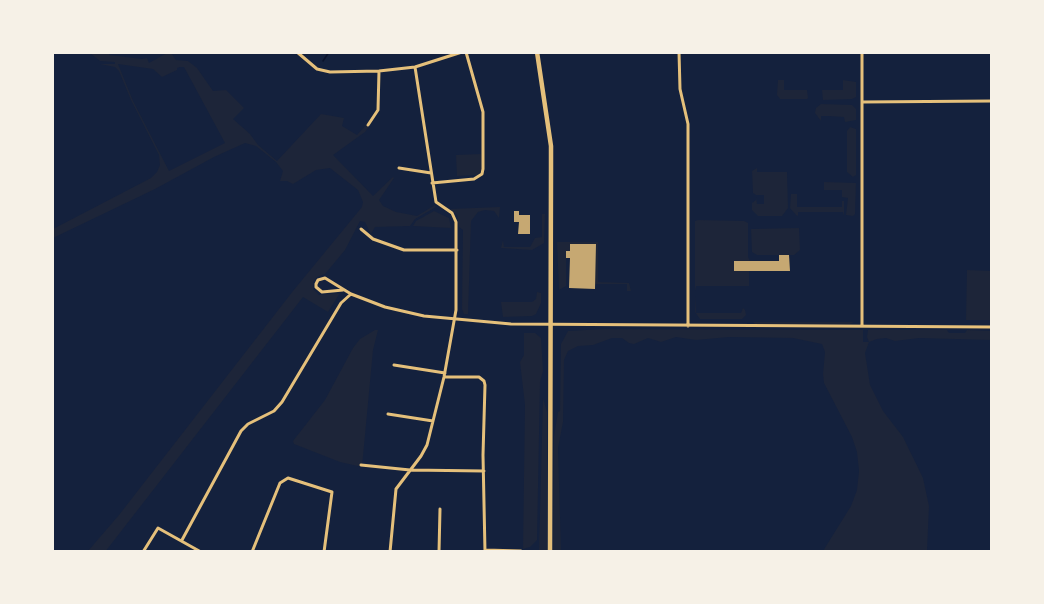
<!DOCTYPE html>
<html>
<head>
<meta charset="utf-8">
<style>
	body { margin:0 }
	#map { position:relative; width:1044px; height:604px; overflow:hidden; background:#14213d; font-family:Roboto,sans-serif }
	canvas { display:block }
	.frame { position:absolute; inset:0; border:54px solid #f6f1e7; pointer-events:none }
</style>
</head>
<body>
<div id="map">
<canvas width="1044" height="604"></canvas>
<div class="frame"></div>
</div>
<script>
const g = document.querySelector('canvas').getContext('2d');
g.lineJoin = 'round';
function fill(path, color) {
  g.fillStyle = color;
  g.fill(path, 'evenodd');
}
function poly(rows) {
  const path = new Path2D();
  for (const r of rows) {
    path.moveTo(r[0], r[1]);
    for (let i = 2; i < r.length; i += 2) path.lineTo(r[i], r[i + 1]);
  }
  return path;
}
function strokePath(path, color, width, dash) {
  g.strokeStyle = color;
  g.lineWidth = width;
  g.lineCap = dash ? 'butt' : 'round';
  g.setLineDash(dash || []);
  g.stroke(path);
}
fill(poly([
	[90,53,109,53,109,55,142,59,147,58,149,63,167,53,171,53,176,60,188,61,197,68,213,91,226,90,244,108,233,119,250,134,258,145,277,161,321,114,344,118,342,126,357,135,366,125,369,127,365,132,333,155,373,196,393,177,394,178,379,200,383,206,396,212,417,216,435,205,436,207,415,219,410,226,375,227,371,234,365,222,360,221,345,250,325,274,317,277,313,282,313,289,319,295,340,293,328,312,303,297,105,552,88,551,119,515,293,291,362,207,363,202,358,190,330,168,316,170,293,184,287,181,280,181,283,171,276,162,256,146,245,143,214,157,155,189,53,238,53,229,151,178,157,172,160,165,159,155,131,100,119,71,115,67,100,64,115,64,115,62,100,61],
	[118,64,153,69,162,77,177,70,177,68,180,67,184,67,225,143,169,171,133,101],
	[778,80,784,80,784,90,807,90,808,98,807,99,780,99,777,95],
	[843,80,856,82,856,97,852,99,823,100,822,90,843,90],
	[821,104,852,105,856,109,856,120,845,122,844,117,828,116,821,116,821,121,815,113,816,108],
	[850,127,856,129,856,175,853,177,847,172,847,131],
	[481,154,481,170,478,175,457,176,456,155],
	[757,168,757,172,787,172,788,208,782,216,758,216,752,210,752,203,756,200,756,197,757,204,764,204,764,195,756,195,753,193,752,171],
	[824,182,856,183,855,214,853,216,846,215,848,198,842,197,842,190,824,190],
	[791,194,797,194,797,207,842,207,842,201,844,201,844,216,843,212,798,212,798,216,796,215,790,208],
	[500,207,499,218,494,211,485,210,478,212,471,221,468,314,464,314,462,309,463,230,459,227,457,215,450,209],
	[434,211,449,218,451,228,413,226,416,221],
	[542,214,545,214,544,243,532,250,501,248,503,240,504,247,530,247,535,238,542,237],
	[698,220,744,221,748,223,748,257,750,261,734,261,734,271,749,271,749,286,696,286,695,291,695,221],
	[799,228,800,250,794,255,757,255,752,252,751,229],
	[557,242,598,242,598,282,629,283,631,291,627,291,627,284,595,284,596,244,570,244,570,251,566,251,566,286,559,290],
	[967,270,991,271,991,320,966,320],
	[537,292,541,293,541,303,536,314,532,316,503,317,501,302,532,302,536,299],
	[695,296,696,313,741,313,743,308,745,310,746,315,742,319,700,319,695,312],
	[753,322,854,322,850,324,755,324],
	[605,329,863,330,863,342,869,342,867,337,868,330,947,330,949,333,965,333,967,330,991,331,991,340,919,338,895,341,886,338,877,339,869,342,865,353,870,385,883,411,903,437,923,478,929,506,927,551,823,551,851,506,857,490,859,471,857,452,852,437,824,383,823,374,825,352,822,344,793,338,729,337,696,340,676,337,661,342,648,338,634,344,629,343,622,338,612,338,593,345,578,346,568,351,564,360,563,422,558,448,561,551,553,551,554,436,558,412,560,411,561,344,568,331],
	[375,330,378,330,373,350,362,467,340,462,294,444,293,441,325,400,353,348,360,339],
	[524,333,535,333,541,338,543,371,540,382,537,540,530,547,523,549,525,405,520,362,524,355],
	[543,398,547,412,547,551,539,552]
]), '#1d2539');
strokePath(poly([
	[323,61,329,52]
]), '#0b132b', 1.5);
fill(poly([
	[514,211,519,211,519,215,530,215,530,234,518,234,519,222,514,222],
	[570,244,596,244,595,289,569,288,570,258,566,258,566,251,570,251],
	[779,255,789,255,790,271,734,271,734,261,779,261]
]), '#c6a872');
strokePath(poly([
	[297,52,317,69,330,72,379,71,415,67,462,52],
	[679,52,680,89,688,124,688,326],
	[862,102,992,101],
	[368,125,378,110,379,71],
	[399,168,431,173],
	[432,183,474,179,482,174,483,169,483,112,466,52],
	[361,229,373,239,404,250,457,250],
	[343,290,322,292,316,287,316,284,318,280,325,278,351,294,385,307,424,316,511,324,992,327],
	[862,326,862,52],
	[394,365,445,373],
	[444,377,479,377,484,381,485,385,483,455,485,552],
	[388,414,433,421],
	[361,465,410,470,484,471],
	[182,540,241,431,248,424,274,411,282,402,341,303,351,294],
	[485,550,521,551],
	[143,552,158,528,201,552],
	[252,552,280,483,288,478,332,492,324,552],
	[390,552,396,489,421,456,427,445,444,377,456,310,456,222,452,213,436,202,415,67],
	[439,552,440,509]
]), '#e5c07b', 3);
strokePath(poly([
	[537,52,551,146,551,167,550,552]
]), '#e5c07b', 4.5);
</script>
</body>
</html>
